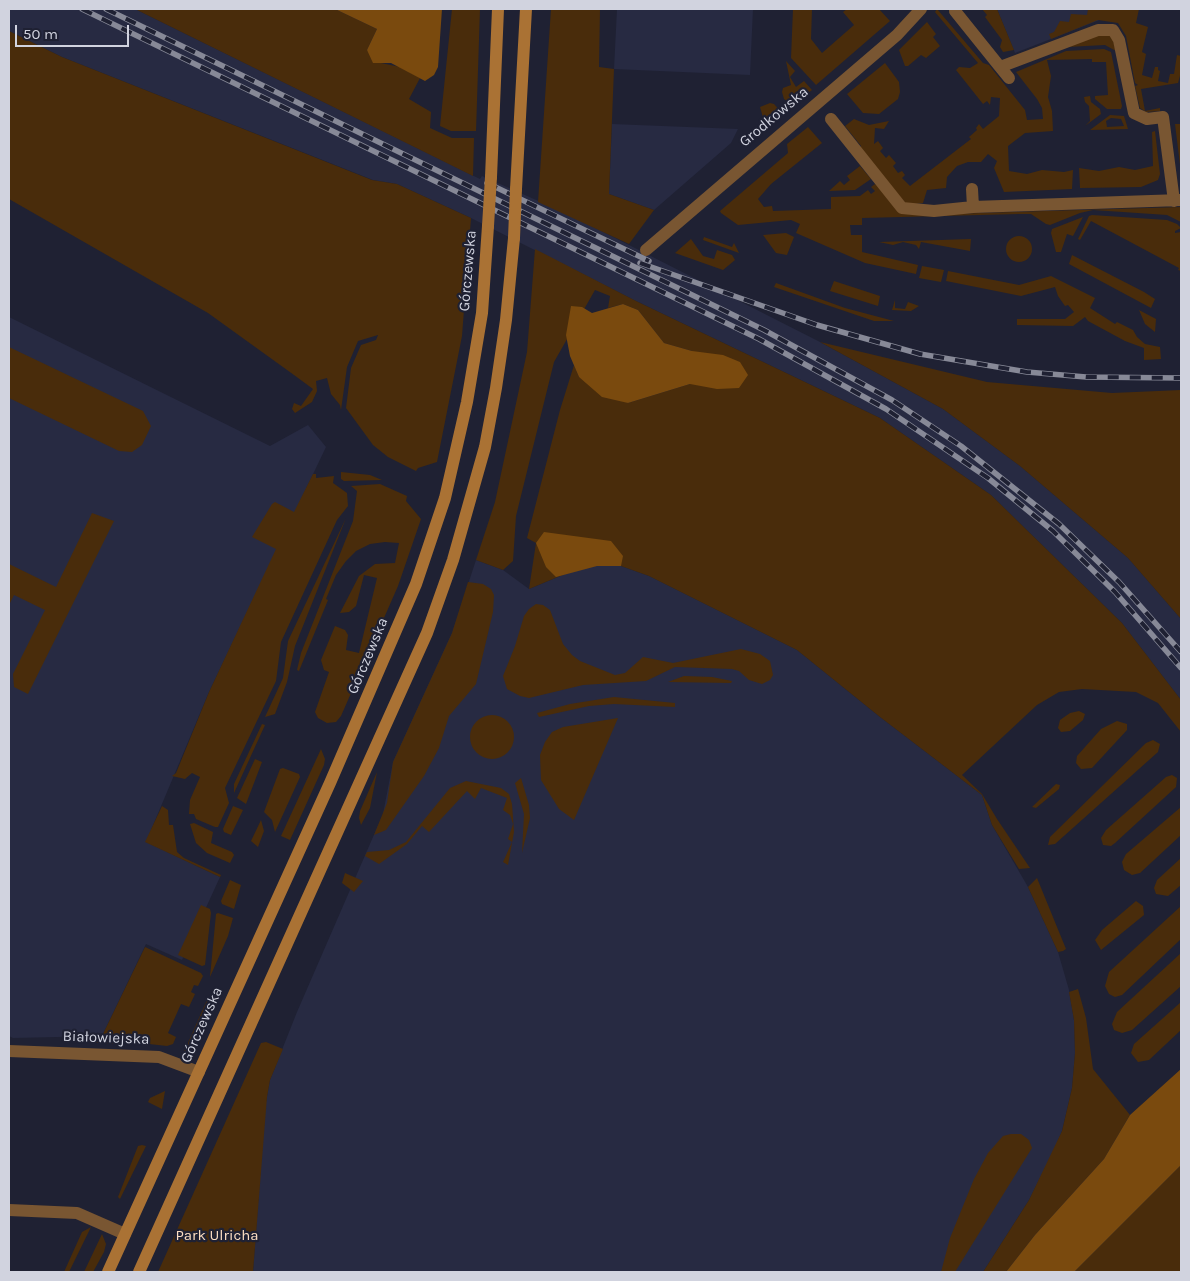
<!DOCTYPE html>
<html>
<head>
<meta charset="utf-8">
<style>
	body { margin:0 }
	#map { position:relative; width:1190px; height:1281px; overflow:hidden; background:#1f2133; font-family:Karla,sans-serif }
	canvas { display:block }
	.frame { position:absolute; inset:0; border:10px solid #d1d3df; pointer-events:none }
	.scale { position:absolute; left:15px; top:25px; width:114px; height:22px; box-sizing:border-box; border:2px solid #d1d3df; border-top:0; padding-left:6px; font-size:15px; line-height:18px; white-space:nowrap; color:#d1d3df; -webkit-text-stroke:4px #1f2133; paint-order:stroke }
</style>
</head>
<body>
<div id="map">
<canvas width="1190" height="1281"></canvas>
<div class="frame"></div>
<div class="scale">50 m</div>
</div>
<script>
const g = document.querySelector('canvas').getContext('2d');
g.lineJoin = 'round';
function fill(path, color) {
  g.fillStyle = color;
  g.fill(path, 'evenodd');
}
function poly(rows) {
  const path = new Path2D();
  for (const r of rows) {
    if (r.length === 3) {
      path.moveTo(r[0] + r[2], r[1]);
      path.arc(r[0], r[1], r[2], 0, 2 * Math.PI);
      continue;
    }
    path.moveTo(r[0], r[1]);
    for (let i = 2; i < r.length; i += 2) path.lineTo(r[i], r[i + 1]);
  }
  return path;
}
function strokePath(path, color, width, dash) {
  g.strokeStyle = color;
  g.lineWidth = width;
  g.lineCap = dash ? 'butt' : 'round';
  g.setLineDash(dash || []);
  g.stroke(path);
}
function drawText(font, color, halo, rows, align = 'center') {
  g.font = font + ' Karla,sans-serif';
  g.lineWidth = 4.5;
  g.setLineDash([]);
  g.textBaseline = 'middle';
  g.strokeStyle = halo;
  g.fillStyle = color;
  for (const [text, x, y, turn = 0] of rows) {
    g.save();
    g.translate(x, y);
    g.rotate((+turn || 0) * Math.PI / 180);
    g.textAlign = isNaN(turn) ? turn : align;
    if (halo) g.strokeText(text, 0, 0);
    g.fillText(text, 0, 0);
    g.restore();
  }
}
fill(poly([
	[9,9,135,9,480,179,482,176,570,215,820,342,943,409,1020,466,1128,558,1181,619,1181,700,1122,623,991,495,880,418,636,301,471,218,397,184,373,180,62,57,9,31],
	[617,9,753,9,750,75,614,69],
	[997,9,1125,9,1125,10,1015,53],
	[612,124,738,129,731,143,654,210,609,194],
	[9,317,270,446,308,425,326,447,209,692,146,842,220,877,182,960,146,944,102,1036,13,1038,9,1036],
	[476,560,503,570,529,589,572,571,593,566,621,566,649,576,797,650,880,717,982,795,992,825,1028,887,1058,952,1069,990,1074,1020,1075,1053,1072,1088,1062,1131,1054,1150,1029,1200,983,1272,253,1272,265,1107,270,1080,297,1012,383,814,393,762,452,633]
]), '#272a42');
fill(poly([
	[135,9,335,9,377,29,367,50,381,63,400,67,420,78,409,99,431,112,430,128,452,138,474,138,473,176],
	[452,9,480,9,476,131,451,131,440,126],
	[551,9,600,9,599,67,614,69,609,194,654,210,629,244,538,202],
	[793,9,812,9,811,39,822,53,854,25,843,12,847,9,879,9,890,21,816,85,791,58],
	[937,9,983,63,989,65,1025,110,1027,120,1043,119,1042,108,1037,99,1016,72,1066,51,1104,49,1111,52,1122,106,1121,109,1107,109,1095,99,1095,96,1108,95,1106,62,1092,62,1092,59,1047,60,1051,76,1048,97,1052,111,1053,131,1025,133,1008,146,1009,171,1027,174,1042,170,1064,172,1073,170,1072,189,1004,192,994,168,997,161,988,154,981,162,968,162,957,166,947,177,946,188,927,190,923,203,907,205,861,152,861,146,845,126,854,119,869,125,889,121,884,129,875,128,874,144,878,141,883,148,880,151,886,158,889,155,896,163,893,166,898,173,902,171,905,175,902,178,910,186,971,139,969,137,977,130,976,128,979,124,983,129,999,116,1000,98,991,97,990,105,987,101,983,104,956,70,959,67,970,68,978,63,935,12],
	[982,9,997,9,1014,50,1003,52,1000,47,1002,40,985,17,987,15],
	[1088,9,1139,9,1136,23,1148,27,1142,52,1146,54,1142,75,1152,78,1155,67,1158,67,1158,70,1160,71,1158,81,1168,83,1170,74,1174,74,1177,55,1181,56,1181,72,1178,83,1141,89,1145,111,1160,108,1160,111,1146,112,1140,108,1135,86,1138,85,1135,83,1126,36,1118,23,1098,20,1051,39,1049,34,1054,32,1060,21,1069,22,1071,14,1087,15],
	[927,22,936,34,933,37,940,46,926,58,921,55,908,66,905,66,899,50],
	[9,31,62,57,372,180,397,184,471,218,462,336,437,462,418,468,416,471,388,457,373,445,346,408,351,368,361,345,376,340,378,335,358,341,347,367,341,410,340,405,331,394,327,378,316,381,317,391,312,402,295,413,292,409,294,403,301,406,313,389,294,375,208,313,9,199],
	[1098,35,1110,36,1113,40,1116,51,1105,45,1067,47],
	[786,61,795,71,790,77,796,87,804,81,812,90,793,105,784,99,782,92,783,88,791,85],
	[885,63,899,82,900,92,898,99,879,114,863,113,847,94],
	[1090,96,1091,102,1100,109,1101,114,1085,126,1090,121,1089,106,1085,102,1084,97],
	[770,103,774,104,783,114,769,126,764,121,760,107],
	[1110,115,1124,116,1128,129,1090,130],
	[1111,118,1121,119,1124,126,1107,127,1106,121],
	[1175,124,1181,124,1181,173],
	[808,127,822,143,771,184,758,199,764,207,772,206,773,211,831,209,831,197,860,196,868,190,871,194,875,191,871,187,875,184,911,215,1181,207,1181,222,1167,215,1093,210,1080,213,1050,225,1046,224,1031,214,1020,214,862,218,862,225,850,225,851,235,862,235,862,252,918,265,916,274,865,263,796,233,800,224,791,220,738,225,721,213,720,211,788,153,787,144],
	[1155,131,1160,174,1158,180,1141,187,1080,188,1079,168,1099,171,1119,167,1135,170,1153,166,1152,132],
	[860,166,871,179,855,190,829,191,840,181,844,185,850,180,847,176],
	[1092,215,1167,220,1177,224,1181,228,1175,231,1175,233,1181,232,1181,271,1178,270,1179,268,1091,221,1080,240,1078,239,1089,216],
	[1083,217,1073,236,1067,234,1061,252,1056,252,1051,233,1052,229],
	[786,233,794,237,787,255,776,253,763,235],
	[1019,249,13],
	[704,237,732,247,734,243,739,253,703,240],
	[691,239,703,256,714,259,717,250,732,255,735,260,723,270,675,253],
	[971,239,970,251,921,242,919,249,916,245,903,242,893,245,879,242],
	[535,249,636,301,880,418,991,495,1122,623,1181,700,1181,732,1158,703,1136,692,1082,689,1059,692,1037,705,962,775,982,794,997,819,1030,868,1019,869,992,825,982,795,880,717,797,650,649,576,621,566,593,566,572,571,529,589,536,543,527,538,560,410,574,365,579,377,628,403,690,384,692,351,664,343,638,310,623,304,608,308,610,296,595,290,554,362,516,516,513,561,503,570,476,560,495,502,527,352],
	[1072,255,1144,292,1155,299,1151,308,1069,264],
	[922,266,944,270,941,282,919,278],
	[948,271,1019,285,1051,276,1095,298,1090,308,1115,324,1117,322,1133,330,1137,337,1145,344,1160,347,1161,359,1144,360,1144,348,1125,341,1088,321,1085,317,1073,326,1017,325,1017,319,1008,319,1065,319,1074,312,1068,305,1065,306,1058,296,1055,287,1021,296,946,281],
	[834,281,880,296,878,306,830,291],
	[776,283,845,308,894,321,874,321,774,287],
	[895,300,895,308,905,309,908,302,919,306,911,311,892,310],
	[1139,310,1156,319,1155,332,1145,324],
	[820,342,987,382,1112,393,1181,390,1181,619,1128,558,1020,466,943,409],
	[9,347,143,411,151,426,142,445,132,452,119,451,9,398],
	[341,472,370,475,382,480,344,481,341,479],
	[313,474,316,474,316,478,334,476,333,483,347,493,348,506,337,520,281,642,276,681,225,788,229,803,218,827,215,827,196,819,194,814,189,814,190,800,200,777,192,773,185,779,172,776,176,773,209,692,276,549,252,537,272,504,275,502,294,512],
	[380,484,407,496,406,501,421,519,398,586,341,716,336,722,327,723,318,718,315,712,329,672,324,670,321,660,335,626,345,630,348,635,346,650,359,653,377,578,364,575,356,606,349,612,340,613,359,576,375,564,395,563,399,543,385,542,370,544,356,551,346,561,336,575,326,599,328,600,299,671,297,670,301,653,353,521,357,491,351,486],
	[92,513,114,521,28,694,14,687,13,674,45,610,14,595,9,605,9,564,56,587],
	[346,518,295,646,287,682,275,714,265,717,283,678,288,641],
	[468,582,483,584,491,589,494,595,493,612,476,684,449,716,439,748,424,776,386,830,374,835,387,803,393,762,452,633],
	[536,604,543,605,550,610,563,644,572,655,580,661,615,675,625,673,643,657,673,663,741,649,760,654,770,661,773,675,770,680,762,684,749,680,739,671,732,669,675,667,646,681,583,685,529,698,520,696,507,689,503,676,515,646,524,616,529,609],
	[684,676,712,677,732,681,731,683,668,682],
	[614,697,675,703,675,707,614,704,589,706,539,717,537,713,570,704],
	[1079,711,1085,714,1083,720,1070,731,1061,732,1058,728,1060,720,1070,713],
	[492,737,22],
	[618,718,574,820,559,809,541,780,540,755,545,742,552,732,563,727],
	[1117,721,1127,724,1127,730,1092,768,1081,769,1076,763,1077,756,1101,729],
	[262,724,265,725,234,793,234,784],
	[1153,740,1160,744,1158,752,1055,844,1048,845,1050,837,1146,743],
	[321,749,325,759,324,765,290,840,281,836],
	[255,759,262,762,246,804,237,798],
	[283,768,299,774,300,777,275,832,272,820,264,812,280,769],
	[377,772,370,808,361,825,359,818,360,811],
	[1172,775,1177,778,1176,787,1115,843,1111,846,1103,845,1101,838,1106,830,1166,777],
	[521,778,529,805,530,818,522,853,524,814,515,783],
	[466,781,501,788,509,794,512,804,514,832,508,865,503,862,512,842,508,839,513,824,510,815,503,810,507,798,481,788,475,799,467,791,429,832,422,826,407,844,379,864,365,856,367,852,389,850,406,842,450,788],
	[1056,784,1060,785,1059,789,1036,808,1032,807],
	[162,806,168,810,169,825,173,825,177,852,184,858,221,875,220,877,145,842],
	[233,806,243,810,231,835,224,832,223,829],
	[1181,807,1181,835,1140,873,1132,875,1124,870,1122,862,1126,854],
	[261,820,264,831,258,847,251,841],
	[194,823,213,832,211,843,232,852,234,855,230,863,207,853,196,843,190,824],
	[1181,858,1181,885,1168,896,1156,894,1154,888,1157,880],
	[345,873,363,881,354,892,342,883],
	[1037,878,1066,949,1063,951,1058,952,1028,887],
	[230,880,241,885,234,909,222,904,221,901],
	[1136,901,1143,906,1144,915,1101,950,1095,940,1102,930],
	[201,905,210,909,211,913,205,965,202,966,178,955],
	[1181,906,1181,939,1122,995,1115,997,1109,994,1105,986,1109,972],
	[218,913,233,918,228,936,210,977,216,914],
	[145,947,201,973,203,976,198,986,194,985,191,992,195,994,189,1007,181,1004,168,1033,176,1037,173,1044,167,1046,140,1043,136,1041,136,1034,131,1034,122,1035,121,1044,75,1042,76,1037,102,1036],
	[1181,953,1181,986,1132,1030,1122,1033,1114,1030,1112,1024,1117,1012],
	[1078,989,1086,1018,1093,1069,1130,1115,1104,1159,1035,1235,1006,1272,983,1272,1029,1200,1062,1131,1072,1088,1075,1053,1074,1020,1069,992],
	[207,1000,216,1004,195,1049,183,1054],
	[1181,1002,1181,1030,1149,1060,1138,1062,1131,1053,1134,1044],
	[266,1042,283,1049,270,1080,267,1097,253,1272,158,1272,261,1043],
	[165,1091,162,1109,148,1102,150,1098],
	[1011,1134,1021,1134,1029,1140,1032,1148,955,1272,941,1272,950,1238,974,1179,988,1153,1003,1136],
	[142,1145,146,1146,120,1199,118,1197,138,1146],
	[1181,1165,1181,1272,1074,1272],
	[91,1227,69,1272,64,1272,82,1232],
	[102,1234,106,1244,104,1252,93,1272,84,1272]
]), '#492c0b');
fill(poly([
	[335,9,442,9,438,67,434,75,425,81,391,63,373,63,367,50,377,29],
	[623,304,638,310,664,343,692,351,723,355,740,362,748,375,739,388,717,389,690,384,628,403,602,397,579,377,570,356,566,335,571,306,582,307,592,313],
	[544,532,611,541,623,556,621,566,597,566,556,577,546,567,536,543],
	[1181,1069,1181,1165,1074,1272,1006,1272,1035,1235,1104,1159,1130,1115]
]), '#7a4a0e');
strokePath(poly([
	[955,11,1000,67,1098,30,1113,30,1119,40,1134,113,1147,119,1163,117,1174,201],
	[1000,67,1009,78],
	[831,119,902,208,934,211,973,207],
	[972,189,973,207,1181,200],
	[646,250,897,35,921,9],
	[9,1051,159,1057,199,1072],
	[9,1210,77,1213,125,1234]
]), '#795632', 12);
strokePath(poly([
	[491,177,498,9],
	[516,189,526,9],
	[108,1272,330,783,416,584,445,498,467,402,482,313,488,226],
	[139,1272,427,633,453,560,485,447,496,388,506,320,514,238]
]), '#aa7234', 12);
const rail = poly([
	[82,9,759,339,886,409,988,478,1053,531,1115,592,1181,668],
	[106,9,764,330,892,400,961,446,1059,524,1119,582,1181,652],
	[487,183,649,261],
	[640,263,817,325,920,354,1027,372,1086,377,1181,378]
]);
strokePath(rail, '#878997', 5.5);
strokePath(rail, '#1f2133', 4, [11]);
strokePath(poly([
	[488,226,491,177],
	[514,238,516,189]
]), '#aa7234', 12);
drawText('15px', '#d1d3df', '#1f2133', [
	["Grodkowska",774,117,-40],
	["Górczewska",468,271,-85],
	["Górczewska",368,656,-67],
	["Górczewska",202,1025,-66],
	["Białowiejska",106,1038,2]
]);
drawText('15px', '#fcdec2', '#1f2133', [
	["Park Ulricha",217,1236]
]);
</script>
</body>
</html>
